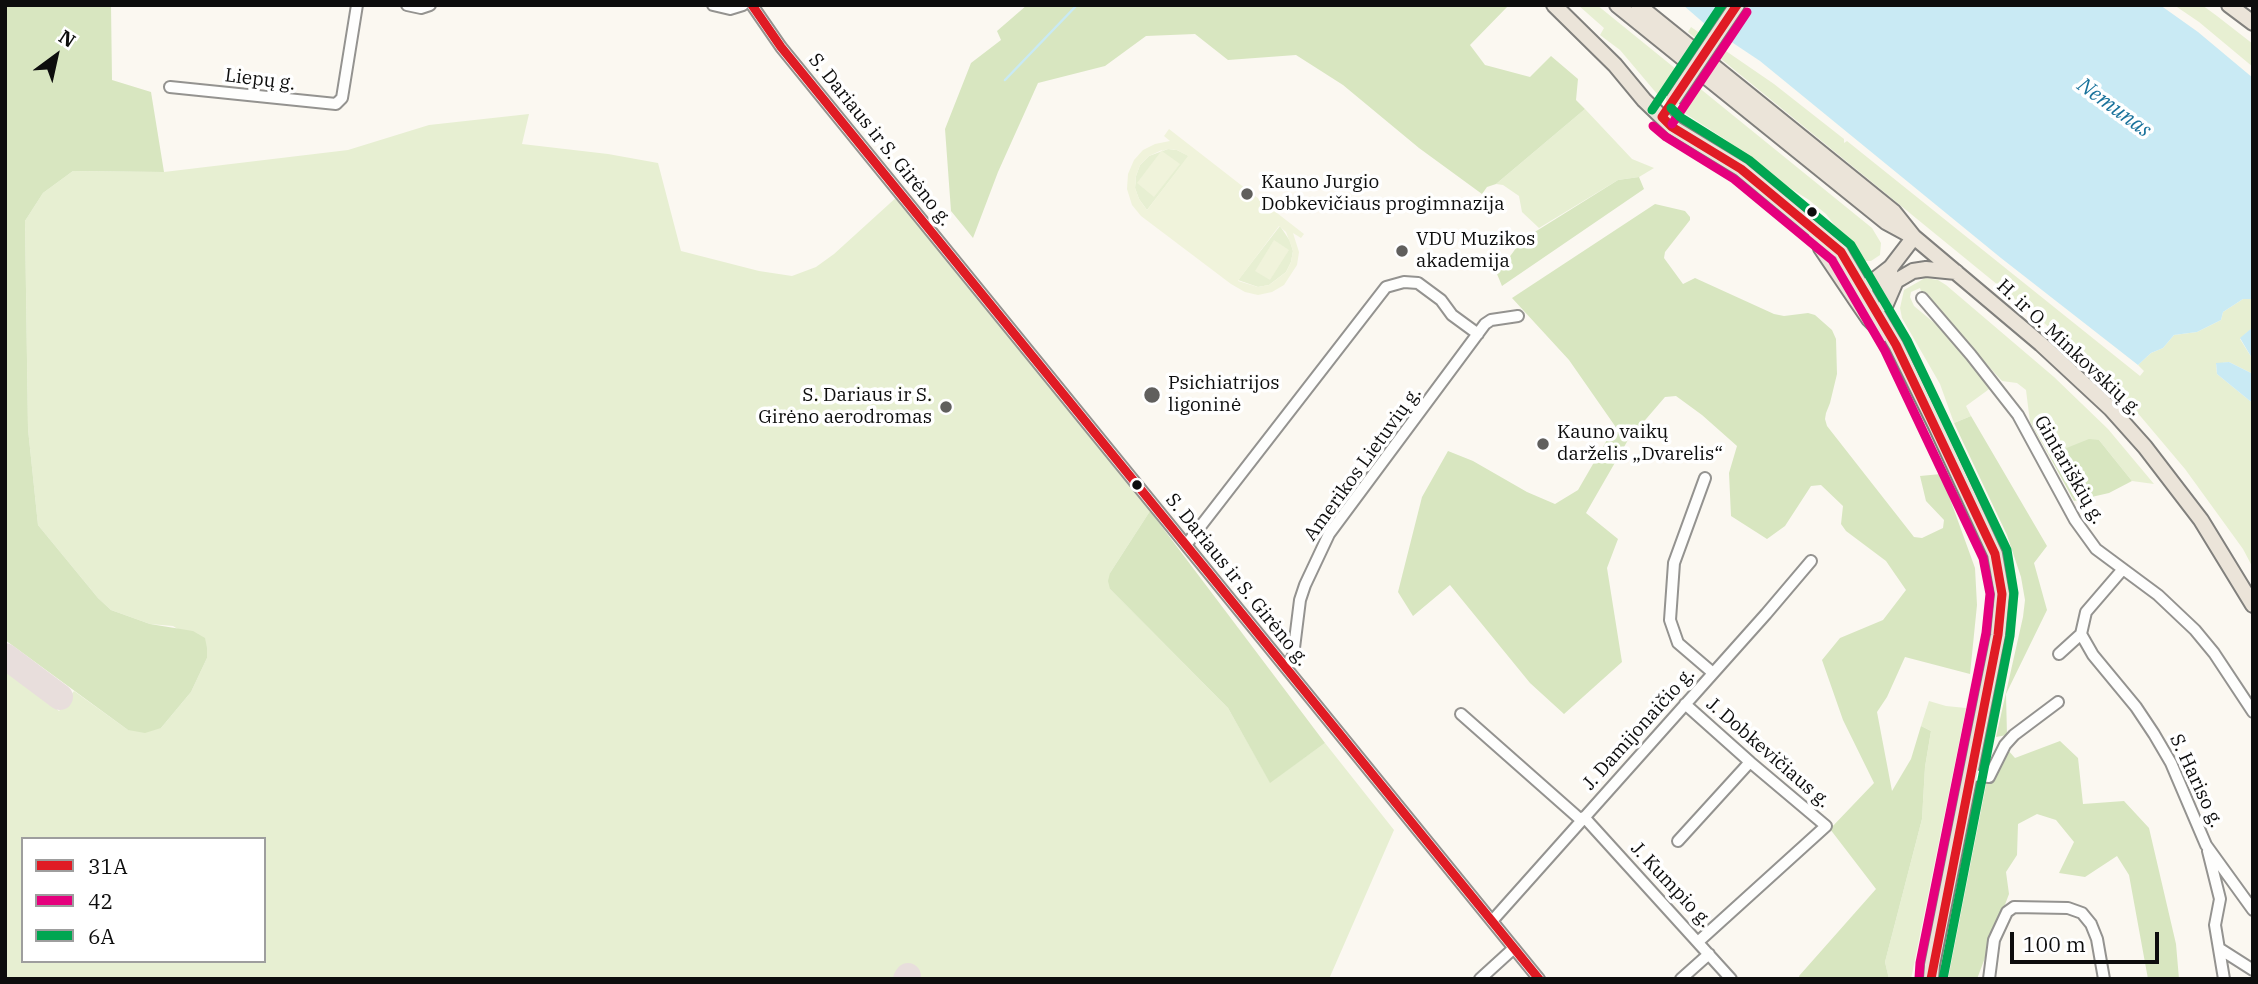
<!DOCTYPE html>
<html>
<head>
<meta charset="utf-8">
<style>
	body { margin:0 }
	#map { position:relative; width:2258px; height:984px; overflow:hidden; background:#fbf8f1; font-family:"IBM Plex Serif",serif }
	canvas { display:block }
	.frame { position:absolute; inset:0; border:7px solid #0d0d0d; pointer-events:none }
	.legend { position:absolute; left:21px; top:837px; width:245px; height:126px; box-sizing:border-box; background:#fff; border:2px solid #9e9e9e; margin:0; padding:9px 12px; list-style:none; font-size:21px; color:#0d0d0d }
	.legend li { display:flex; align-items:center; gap:14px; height:35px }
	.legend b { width:35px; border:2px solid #9e9e9e }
	.north { position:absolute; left:21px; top:21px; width:70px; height:70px; -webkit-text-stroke:5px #fff; paint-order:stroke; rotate:33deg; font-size:19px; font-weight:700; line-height:28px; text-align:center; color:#0d0d0d }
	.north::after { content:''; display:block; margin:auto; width:24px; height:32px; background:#0d0d0d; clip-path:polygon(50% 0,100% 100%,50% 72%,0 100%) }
	.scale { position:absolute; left:2010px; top:932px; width:149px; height:32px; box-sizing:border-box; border:4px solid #0d0d0d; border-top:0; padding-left:9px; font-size:21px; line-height:24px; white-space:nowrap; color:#0d0d0d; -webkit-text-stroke:5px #fff; paint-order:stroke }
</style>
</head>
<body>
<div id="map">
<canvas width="2258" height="984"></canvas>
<div class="frame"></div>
<ul class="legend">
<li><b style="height:9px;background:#e01b24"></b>31A</li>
<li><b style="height:9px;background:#e5007d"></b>42</li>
<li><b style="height:9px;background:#00a651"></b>6A</li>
</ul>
<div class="north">N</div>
<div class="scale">100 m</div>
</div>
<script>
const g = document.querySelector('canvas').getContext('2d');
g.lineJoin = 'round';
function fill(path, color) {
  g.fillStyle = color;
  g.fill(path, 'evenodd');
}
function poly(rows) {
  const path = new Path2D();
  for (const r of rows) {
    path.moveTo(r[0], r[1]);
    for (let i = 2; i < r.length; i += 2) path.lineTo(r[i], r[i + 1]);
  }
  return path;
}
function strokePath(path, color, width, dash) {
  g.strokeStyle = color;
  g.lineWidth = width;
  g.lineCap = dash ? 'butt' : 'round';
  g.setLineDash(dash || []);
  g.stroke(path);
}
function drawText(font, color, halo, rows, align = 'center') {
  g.font = font + ' "IBM Plex Serif",serif';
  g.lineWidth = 7;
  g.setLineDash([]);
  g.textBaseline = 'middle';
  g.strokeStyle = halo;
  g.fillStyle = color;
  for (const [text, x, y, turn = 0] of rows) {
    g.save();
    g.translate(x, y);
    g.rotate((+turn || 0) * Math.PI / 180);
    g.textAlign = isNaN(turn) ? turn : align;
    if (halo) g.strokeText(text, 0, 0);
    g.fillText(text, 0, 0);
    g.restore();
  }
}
fill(poly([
	[1578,5,1597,5,1872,228,1881,243,1880,255,1871,261,1865,261,1859,257,1826,214,1809,200,1776,179,1726,140,1683,112,1685,103,1666,91,1660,96,1658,95,1620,50,1600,35,1604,28],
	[2174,5,2202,5,2217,16,2253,44,2253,67,2199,22],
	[1691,27,1774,84,1844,139,1844,143,1847,141,2140,376,2144,371,2138,365,2151,353,2163,348,2174,335,2197,332,2221,320,2223,312,2243,299,2253,299,2253,327,2240,339,2253,360,2253,374,2229,362,2216,364,2217,374,2250,401,2253,402,2253,568,2243,549,2185,469,2120,392,2042,321,1688,32],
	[1585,109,1632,159,1654,168,1639,177,1618,180,1539,228,1522,212,1519,196,1503,185,1496,184],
	[529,114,522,144,608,154,658,163,681,251,759,271,792,276,816,267,834,254,899,195,1150,511,1110,573,1110,589,1228,708,1270,782,1325,743,1394,830,1329,979,917,979,903,968,895,979,5,979,5,670,59,711,74,691,128,730,161,728,191,692,207,658,207,648,173,626,150,624,111,610,98,598,38,525,28,429,25,221,43,193,73,171,164,172,348,150,429,125],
	[23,839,264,839,264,961,23,961],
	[1168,149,1177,150,1189,156,1147,210,1139,199,1135,188,1136,176,1140,165,1149,156],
	[1280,226,1290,241,1293,251,1291,262,1286,272,1269,285,1258,287,1238,280],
	[1925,278,1938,280,1946,285,2054,377,2108,429,2154,484,2132,481,2099,440,2064,449,2051,459,2030,422,2026,390,2017,383,2002,381,1922,294,1920,288,1911,292,1910,297,1914,306,1944,331,1992,387,1966,406,1971,416,1954,423,1940,384,1902,318,1900,308,1904,290],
	[1929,701,1946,706,1966,708,1911,979,1889,979,1885,962,1922,819,1925,767,1931,731,1921,726]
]), '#e7efd2');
fill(poly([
	[5,5,111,5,112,80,151,92,164,172,73,171,43,193,25,221,28,429,38,525,98,598,111,610,150,624,193,631,205,638,207,648,207,658,191,692,161,728,145,733,128,730,5,640],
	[1027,5,1509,5,1470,45,1485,65,1530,77,1551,56,1578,79,1576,100,1585,109,1496,184,1487,187,1482,194,1419,148,1343,85,1296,55,1228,60,1195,34,1146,36,1105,66,1038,83,998,172,973,238,951,211,945,129,971,63,1001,40,997,31],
	[1639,177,1644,189,1502,286,1497,274,1522,240,1618,180],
	[1655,204,1685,211,1690,217,1690,220,1665,252,1664,258,1683,284,1695,278,1774,314,1784,316,1808,313,1815,315,1832,330,1836,339,1837,374,1830,403,1826,413,1825,419,1827,426,1914,537,1922,538,1943,528,1944,520,1926,501,1920,476,1941,474,1975,568,1977,605,1970,674,1905,657,1887,697,1877,712,1892,791,1911,759,1921,726,1931,731,1925,767,1922,819,1885,962,1889,979,1800,979,1799,976,1876,889,1830,829,1874,783,1843,720,1822,660,1840,638,1883,620,1906,590,1886,561,1846,531,1841,524,1843,506,1821,485,1811,486,1785,526,1767,539,1731,516,1729,473,1737,446,1702,415,1676,396,1665,397,1628,440,1586,513,1618,539,1607,568,1622,662,1564,714,1530,683,1450,585,1413,616,1398,592,1422,497,1448,451,1473,461,1527,492,1555,504,1578,490,1615,426,1569,360,1512,298],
	[1971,416,2047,546,2034,563,2047,610,2006,694,2007,735,1996,737,2023,617,2025,600,2021,577,2007,535,1954,423],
	[2089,439,2099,440,2132,481,2109,493,2074,501,2051,459,2064,449],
	[1150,511,1325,743,1270,783,1228,708,1110,589,1108,581,1110,573],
	[2060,741,2078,758,2083,804,2124,801,2149,828,2176,944,2179,979,2148,979,2129,875,2117,856,2085,877,2059,873,2074,842,2056,820,2037,814,2018,824,2017,855,2006,872,2009,894,1977,979,1948,979,1987,780,2007,749,2015,758]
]), '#d8e6c0');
fill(poly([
	[1169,129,1304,234,1301,238,1293,233,1299,252,1297,265,1284,285,1272,292,1258,295,1245,292,1231,284,1141,216,1132,205,1127,189,1128,174,1134,160,1143,150,1155,144,1170,141,1164,136],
	[1168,149,1177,150,1188,156,1147,210,1139,199,1135,188,1136,176,1140,165,1149,156,1162,150,1137,183,1154,197,1180,164,1162,151],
	[1279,226,1286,232,1293,251,1291,262,1286,272,1269,285,1258,287,1238,281],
	[1274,240,1289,250,1270,280,1255,271]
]), '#f0f3db');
fill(poly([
	[1683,5,2160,5,2198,32,2253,78,2253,299,2243,299,2223,312,2221,320,2197,332,2174,335,2163,348,2151,353,2138,365,2001,258,1760,61,1706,25],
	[2253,327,2253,360,2240,338],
	[2229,362,2253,374,2253,402,2250,401,2217,374,2216,363]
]), '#c9eaf4');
fill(poly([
	[1724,5,1751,5,1726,42,1708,30]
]), '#fbf8f1');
strokePath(poly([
	[1005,80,1077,5]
]), '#c9eaf4', 2.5);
strokePath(poly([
	[5,656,60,697],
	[906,979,908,976]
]), '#e8dedc', 26);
const minor = poly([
	[407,5,421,8,430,5],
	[713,5,730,9,743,5],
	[752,5,781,47,1539,979],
	[170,87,336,104,342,98,357,5],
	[1922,298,1971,355,2018,415,2075,520,2096,549,2158,595,2195,630,2214,653,2253,712],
	[1705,478,1674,563,1670,620,1678,643,1713,673],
	[1186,545,1386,287,1404,282,1418,283,1441,300,1452,315,1478,334],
	[2081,634,2093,655,2136,707,2154,734,2171,763,2206,845,2253,910],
	[2059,654,2081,634,2086,612,2123,569],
	[1286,668,1293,656,1300,600,1305,585,1329,534,1485,324,1491,320,1518,316],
	[1685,704,1750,762,1826,826,1699,941],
	[1461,714,1581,820],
	[1971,775,1989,777,2005,745,2014,735,2058,702],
	[1584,817,1731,979],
	[1678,841,1750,762],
	[2208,851,2220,899,2215,925,2224,979],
	[1492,921,1766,614,1811,561],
	[2220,949,2253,970],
	[1480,979,1514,948],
	[1681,979,1709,954],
	[1989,979,1994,940,2007,912,2014,907,2068,908,2082,913,2091,924,2097,939,2104,979]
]);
const major = poly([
	[1554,5,1615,65,1644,100,1672,127,1741,169,1841,252,1896,345,1936,426,1995,554,2002,594,1998,635,1932,965,1931,979],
	[1617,5,1886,222,1910,235],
	[1638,5,1894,212,1914,237,2041,344,2111,409,2145,447,2201,520,2253,605],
	[2229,5,2253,23],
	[1714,39,1737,5],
	[1815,231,1821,248,1856,300,1869,319,1884,334],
	[1864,288,1891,267,1914,237],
	[1885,293,1891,267],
	[1886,304,1896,281,1913,271,1926,269,1956,272]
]);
strokePath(minor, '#949390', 14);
strokePath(major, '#81807d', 18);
strokePath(minor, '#fefefd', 10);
strokePath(major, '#ebe4d9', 14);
const majorBridge = poly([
	[1673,100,1714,39]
]);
strokePath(majorBridge, '#81807d', 18, []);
strokePath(majorBridge, '#ebe4d9', 14);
strokePath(poly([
	[752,5,781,47,1539,979],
	[1662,117,1672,127,1741,169,1841,252,1896,345,1995,554,2002,594,1998,635,1931,979],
	[1662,117,1737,5]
]), '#e01b24', 9);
strokePath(poly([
	[1672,124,1747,12],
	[1653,126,1666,137,1734,179,1832,260,1885,351,1983,558,1990,594,1986,633,1920,963,1919,978]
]), '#e5007d', 9);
strokePath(poly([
	[1671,108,1680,117,1749,160,1851,245,1907,340,2007,550,2014,593,2010,636,1943,979],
	[1652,110,1722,5]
]), '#00a651', 9);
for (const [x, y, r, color] of [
	[1247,194,7,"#605f5d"],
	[1812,212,6,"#0d0d0d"],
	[1402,251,7,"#605f5d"],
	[1152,395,9,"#605f5d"],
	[946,407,7,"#605f5d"],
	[1543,444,7,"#605f5d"],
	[1137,485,6,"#0d0d0d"]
]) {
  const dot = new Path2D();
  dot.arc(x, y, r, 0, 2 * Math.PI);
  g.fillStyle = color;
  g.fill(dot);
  strokePath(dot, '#fff', 2.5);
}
drawText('19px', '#0d0d0d', '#fff', [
	["Liepų g.",260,80,7],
	["S. Dariaus ir S. Girėno g.",880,140,51],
	["H. ir O. Minkovskių g.",2069,348,43],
	["Amerikos Lietuvių g.",1363,464,-54],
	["Gintariškių g.",2069,470,60],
	["S. Dariaus ir S. Girėno g.",1237,580,51],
	["J. Damijonaičio g.",1639,729,-48],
	["J. Dobkevičiaus g.",1768,753,41],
	["S. Hariso g.",2196,781,65],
	["J. Kumpio g.",1671,885,47]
]);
drawText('19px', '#0d0d0d', '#fff', [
	["Kauno Jurgio",1261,183],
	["Dobkevičiaus progimnazija",1261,205],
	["VDU Muzikos",1416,240],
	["akademija",1416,262],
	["Psichiatrijos",1168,384],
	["ligoninė",1168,406],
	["S. Dariaus ir S.",932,396,"right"],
	["Girėno aerodromas",932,418,"right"],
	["Kauno vaikų",1557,433],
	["darželis „Dvarelis“",1557,455]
], 'left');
drawText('italic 21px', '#19729b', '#fff', [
	["Nemunas",2114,108,36]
]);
</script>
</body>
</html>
